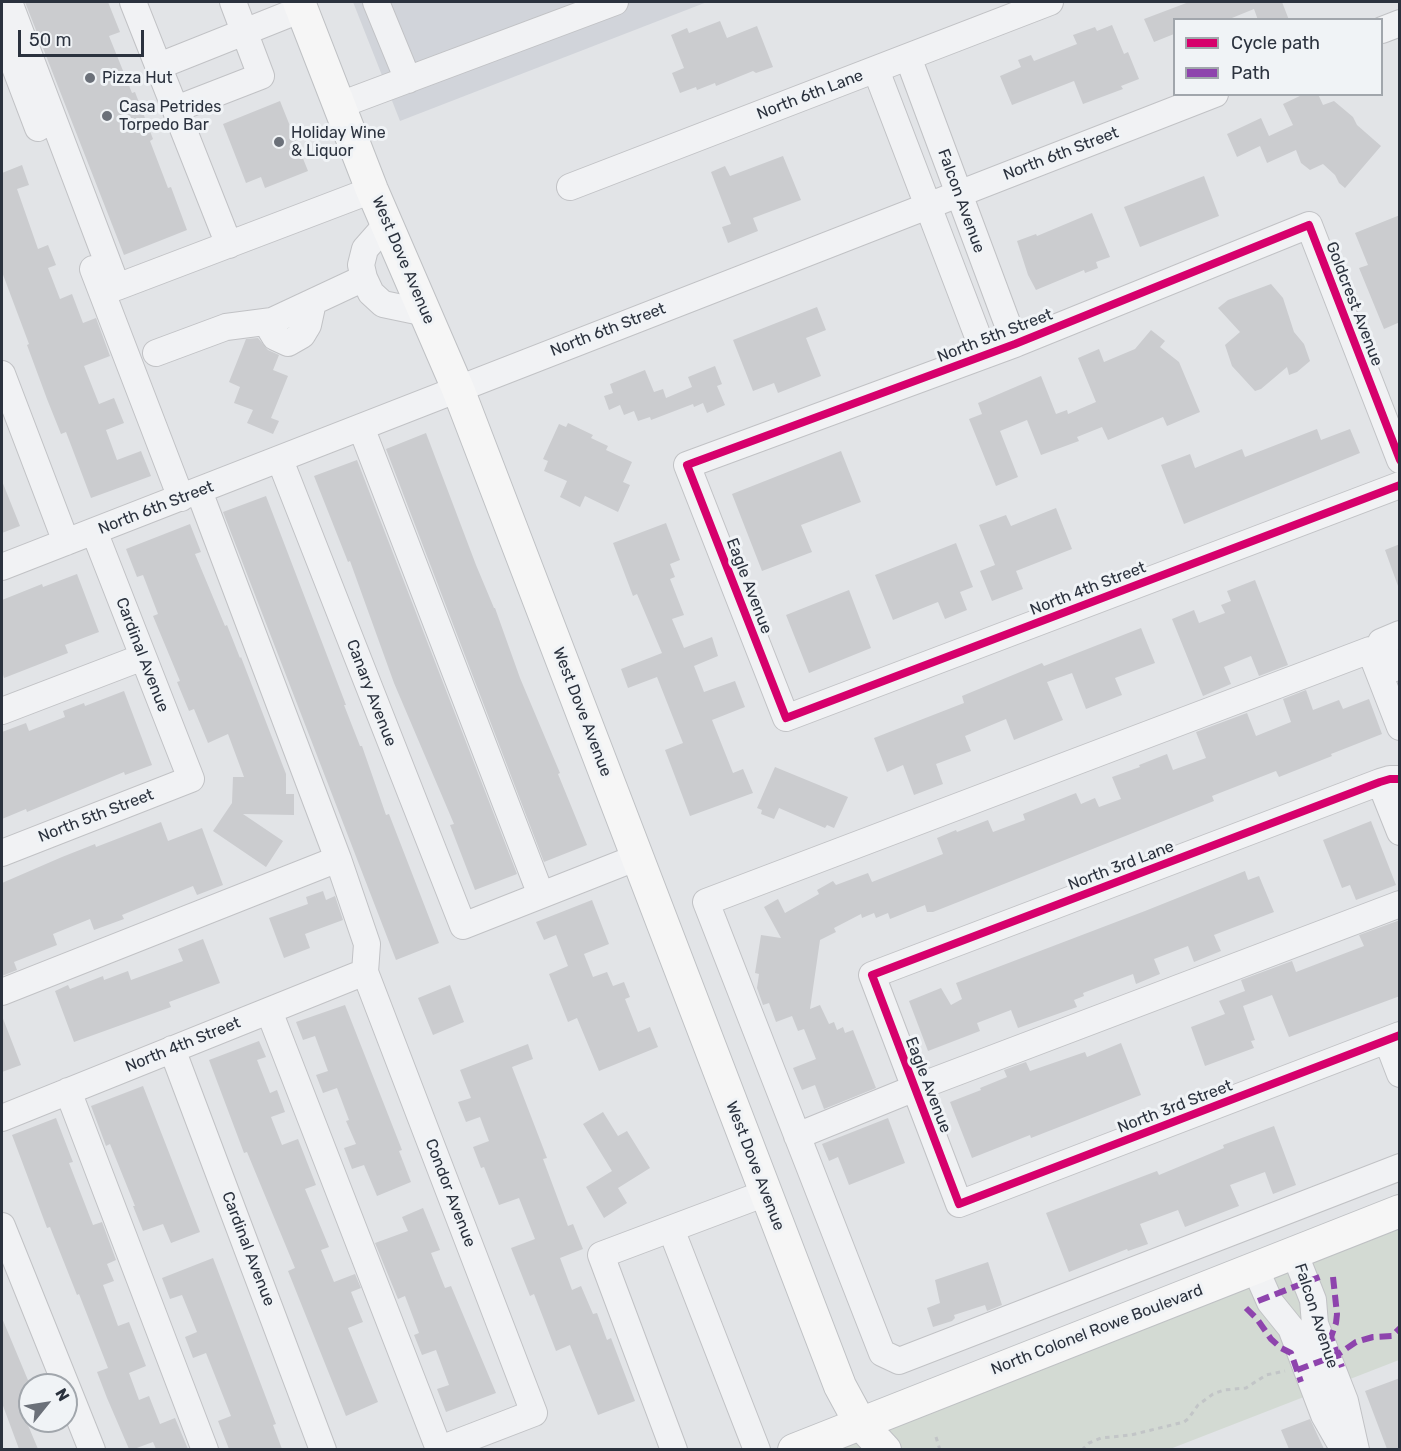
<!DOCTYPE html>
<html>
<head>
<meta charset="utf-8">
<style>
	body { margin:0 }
	#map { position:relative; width:1401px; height:1451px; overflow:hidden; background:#e2e4e7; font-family:Rubik,sans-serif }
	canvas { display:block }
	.frame { position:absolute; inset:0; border:3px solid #2b323e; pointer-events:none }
	.legend { position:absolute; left:1173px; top:18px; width:210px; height:78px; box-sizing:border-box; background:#f0f3f6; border:2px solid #a1a6ac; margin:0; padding:8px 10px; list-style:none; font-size:18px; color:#2b323e }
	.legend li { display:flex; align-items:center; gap:12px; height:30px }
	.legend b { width:30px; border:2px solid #a1a6ac }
	.north { position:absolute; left:18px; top:1373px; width:60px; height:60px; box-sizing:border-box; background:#f0f3f6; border:2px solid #a1a6ac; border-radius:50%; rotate:60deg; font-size:16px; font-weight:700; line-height:24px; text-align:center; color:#2b323e }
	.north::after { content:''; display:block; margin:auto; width:21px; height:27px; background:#6b7079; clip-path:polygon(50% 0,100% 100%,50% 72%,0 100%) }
	.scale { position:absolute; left:18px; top:30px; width:126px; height:27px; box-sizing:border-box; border:3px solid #2b323e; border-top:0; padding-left:8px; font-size:18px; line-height:21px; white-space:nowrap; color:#2b323e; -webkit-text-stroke:4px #f0f3f6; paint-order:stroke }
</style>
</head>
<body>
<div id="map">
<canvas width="1401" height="1451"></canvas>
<div class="frame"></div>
<ul class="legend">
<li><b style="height:8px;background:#d6006c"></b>Cycle path</li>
<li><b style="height:8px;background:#8e44ad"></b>Path</li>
</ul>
<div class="north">N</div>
<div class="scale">50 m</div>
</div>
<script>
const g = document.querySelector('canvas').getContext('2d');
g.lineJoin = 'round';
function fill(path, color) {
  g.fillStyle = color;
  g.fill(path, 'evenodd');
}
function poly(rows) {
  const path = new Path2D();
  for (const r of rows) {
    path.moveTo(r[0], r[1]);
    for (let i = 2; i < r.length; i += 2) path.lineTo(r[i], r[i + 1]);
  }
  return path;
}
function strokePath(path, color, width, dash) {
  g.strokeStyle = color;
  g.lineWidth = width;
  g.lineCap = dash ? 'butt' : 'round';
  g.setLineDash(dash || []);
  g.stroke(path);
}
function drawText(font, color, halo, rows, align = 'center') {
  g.font = font + ' Rubik,sans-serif';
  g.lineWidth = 6;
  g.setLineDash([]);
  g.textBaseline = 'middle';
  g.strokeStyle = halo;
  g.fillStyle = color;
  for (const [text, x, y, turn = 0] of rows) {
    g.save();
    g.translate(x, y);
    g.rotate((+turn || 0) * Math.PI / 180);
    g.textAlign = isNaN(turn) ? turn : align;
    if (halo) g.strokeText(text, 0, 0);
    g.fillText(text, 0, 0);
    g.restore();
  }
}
fill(poly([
	[353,2,707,2,400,121]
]), '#d1d4da');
fill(poly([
	[1399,1226,1399,1360,1170,1449,821,1450]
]), '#d3dad3');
fill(poly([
	[25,2,108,2,120,32,109,36,132,93,135,92,153,139,150,141,168,188,171,187,187,230,124,255],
	[1189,2,1282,2,1289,20,1258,20,1254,9,1227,20,1174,20,1174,34,1154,42,1144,19],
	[720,21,727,38,757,26,773,67,756,73,753,71,716,86,715,83,697,90,696,87,680,93,672,73,684,68,671,35,687,28,689,33],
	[1112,25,1124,54,1128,52,1139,79,1121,86,1123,89,1083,104,1074,81,1012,105,1000,76,1021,67,1018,60,1031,55,1034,61,1077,44,1073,35,1095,27,1097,31],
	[1304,94,1318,94,1323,105,1334,101,1353,117,1357,125,1381,146,1345,188,1339,183,1335,175,1323,164,1310,170,1301,163,1296,150,1267,163,1260,146,1237,157,1227,134,1261,118,1269,136,1293,125,1283,104],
	[280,101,308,171,265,188,261,177,246,183,223,124],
	[783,156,801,200,753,218,758,231,728,243,722,227,731,224,711,172,725,166,730,176],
	[22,165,29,185,17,189,38,249,48,245,56,265,48,268,60,299,72,294,83,323,96,318,110,356,84,366,99,404,114,398,124,423,106,430,117,460,141,451,151,476,91,498,66,432,61,434,47,399,27,345,29,344,2,272,2,173],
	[1204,176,1219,216,1140,247,1124,207],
	[1092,213,1110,257,1096,262,1098,268,1085,273,1084,270,1036,290,1028,275,1017,241,1036,234,1037,236],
	[1400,215,1400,322,1384,329,1359,268,1368,265,1355,233],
	[1271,284,1283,298,1294,332,1304,344,1310,361,1297,372,1289,375,1287,367,1261,389,1255,391,1232,366,1225,345,1240,332,1218,308,1228,300],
	[817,307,826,330,806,338,821,376,778,393,774,383,753,391,733,340],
	[1151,330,1165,341,1160,347,1179,362,1200,412,1167,426,1163,417,1108,440,1102,427,1077,437,1079,441,1041,455,1027,420,1000,431,1018,477,996,486,969,419,982,414,978,403,1041,376,1056,414,1067,410,1068,414,1096,402,1078,358,1099,349,1104,362,1135,349],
	[258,338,268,350,279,355,273,370,288,376,271,418,279,421,273,434,247,423,253,410,234,403,240,387,229,382,246,339],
	[715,366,722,384,717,386,725,405,707,413,703,403,694,407,693,404,651,420,650,417,638,421,634,411,624,415,620,405,609,410,604,396,613,393,610,384,645,370,654,392,663,389,666,398,692,387,688,377],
	[568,423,593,435,591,438,608,446,606,450,632,462,623,482,630,485,618,512,585,496,580,507,560,497,567,481,544,471,548,461,543,459,559,424,566,427],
	[1317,429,1321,440,1350,429,1360,453,1184,524,1161,465,1190,454,1195,468,1242,449,1245,457],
	[426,433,476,565,494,608,495,608,520,678,560,773,558,774,587,845,544,862,386,449],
	[841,451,861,502,801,525,812,552,762,571,732,494],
	[357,460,517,874,475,890,450,825,454,824,394,683,350,561,348,562,314,476],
	[2,481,20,526,2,533],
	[266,496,346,705,344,705,360,746,362,746,386,815,389,814,439,943,396,960,223,512],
	[1056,508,1072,549,1016,571,1023,589,992,601,980,571,995,565,979,525,1006,515,1011,526],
	[666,523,680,560,670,564,675,577,670,579,684,615,672,619,684,648,712,637,718,656,694,666,704,692,735,681,745,707,712,720,733,773,743,769,753,793,690,816,665,750,683,743,657,677,628,688,621,669,662,653,637,594,633,596,613,543],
	[190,524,201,552,195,554,225,626,227,625,240,658,241,657,286,774,286,794,294,794,294,815,243,814,283,841,266,867,213,831,232,803,233,777,244,777,228,734,208,743,194,709,189,711,177,682,180,681,153,616,158,614,143,575,137,577,126,549],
	[956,543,973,587,960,592,967,610,945,619,938,602,893,620,875,575],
	[1400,544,1400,586,1398,586,1385,550],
	[77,574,99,632,65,645,68,653,4,678,2,671,2,600,42,584,43,587],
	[1255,580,1288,665,1259,676,1251,656,1224,667,1231,684,1203,696,1172,619,1194,610,1199,623,1225,613,1221,605,1231,601,1227,591],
	[849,590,871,648,809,673,786,615],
	[1141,628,1155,663,1115,678,1122,695,1086,709,1072,673,1047,682,1063,720,1014,740,1006,719,965,736,971,751,936,764,943,784,914,795,903,765,887,772,874,738,964,703,962,696,1042,663,1044,666],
	[1306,690,1313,710,1339,700,1343,709,1369,699,1382,734,1331,754,1332,756,1279,777,1276,771,1212,796,1214,801,933,912,927,912,925,905,890,919,888,913,876,918,874,913,862,918,861,914,834,928,836,932,820,940,810,1009,820,1005,829,1024,834,1022,837,1030,843,1027,845,1033,853,1030,876,1088,824,1109,815,1085,802,1090,793,1068,816,1059,804,1029,798,1031,792,1016,776,1022,769,1003,763,1005,757,988,759,974,755,973,761,935,781,938,764,907,778,899,785,913,819,894,817,890,833,881,836,885,868,873,872,882,943,854,937,838,956,830,957,832,988,820,993,832,1025,820,1023,814,1076,793,1081,804,1095,798,1099,807,1121,799,1112,777,1140,767,1139,765,1167,754,1173,770,1206,758,1196,732,1247,713,1256,736,1291,722,1283,699],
	[124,691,152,765,125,775,124,772,27,812,26,809,2,819,2,732,26,723,29,731,65,717,63,711,84,703,85,706],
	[775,767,848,797,834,828,827,825,825,828,779,808,774,819,761,814,762,810,757,808],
	[1371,821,1396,885,1356,900,1350,885,1342,888,1323,840],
	[161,822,168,841,202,828,223,885,197,895,193,886,122,915,124,919,94,930,90,919,53,934,57,945,14,962,17,970,2,976,2,883,62,857,95,844,96,847],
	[1245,871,1248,880,1259,876,1274,912,1214,935,1221,951,1194,962,1188,946,1154,959,1160,974,1136,984,1133,974,1083,993,1084,996,1074,1000,1077,1007,1018,1028,1011,1010,977,1023,980,1031,928,1051,909,1001,941,988,951,1005,962,999,956,983,1145,911],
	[323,891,326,900,335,896,343,920,305,934,310,948,284,958,269,918,308,904,306,897],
	[592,900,609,944,584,954,593,977,607,972,613,986,624,982,630,997,625,999,638,1032,650,1027,658,1047,599,1071,577,1018,568,1022,549,974,568,966,556,935,544,940,536,922],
	[1400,920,1400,996,1289,1037,1272,995,1243,1006,1255,1040,1251,1041,1254,1048,1205,1066,1191,1027,1225,1014,1219,1001,1245,991,1241,980,1292,961,1296,972,1364,946,1359,935],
	[203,939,220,983,169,1002,171,1007,74,1042,55,991,68,985,70,989,103,976,104,980,128,971,131,980,183,961,178,949],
	[450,985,464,1022,433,1035,418,998],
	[345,1005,402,1150,399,1151,411,1182,377,1196,364,1165,352,1169,344,1148,356,1144,346,1121,349,1120,337,1088,323,1093,316,1075,328,1071,315,1036,303,1040,296,1022],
	[2,1016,21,1065,2,1072],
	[259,1041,266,1057,257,1060,270,1093,277,1090,285,1112,271,1117,282,1145,298,1139,316,1185,305,1189,329,1247,321,1250,334,1282,355,1274,361,1288,351,1292,363,1322,348,1328,378,1402,346,1416,288,1271,295,1268,247,1152,244,1153,209,1060],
	[1121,1043,1141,1095,1031,1138,1030,1135,972,1158,950,1102,981,1090,980,1088,1007,1077,1004,1070,1026,1062,1030,1071,1085,1052,1087,1057],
	[528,1044,533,1059,512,1067,547,1158,543,1159,568,1226,573,1224,583,1249,560,1258,572,1290,581,1286,593,1314,597,1313,607,1340,611,1338,635,1401,598,1415,570,1345,556,1351,534,1294,530,1296,511,1248,535,1239,519,1198,499,1205,484,1167,481,1168,473,1147,489,1141,480,1117,466,1122,458,1102,471,1098,460,1070],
	[143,1086,200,1232,171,1243,163,1224,143,1231,133,1206,135,1206,110,1144,106,1146,91,1106],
	[603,1112,618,1136,627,1131,650,1168,618,1188,627,1203,604,1218,586,1187,612,1171,583,1124],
	[56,1118,73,1162,69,1163,93,1225,102,1222,116,1260,107,1264,114,1281,103,1285,118,1326,129,1322,146,1366,129,1373,139,1400,149,1396,160,1424,175,1418,188,1449,156,1449,153,1442,134,1449,129,1449,107,1398,97,1372,108,1368,79,1294,77,1295,50,1227,47,1228,12,1135],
	[888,1118,905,1163,849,1185,838,1157,829,1161,822,1144],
	[1274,1126,1296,1185,1273,1194,1265,1172,1230,1185,1239,1206,1185,1227,1178,1210,1140,1224,1148,1244,1128,1251,1127,1249,1069,1272,1046,1213,1157,1171,1159,1175,1224,1148,1223,1145],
	[423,1208,440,1250,431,1253,445,1288,451,1286,496,1393,446,1412,437,1389,449,1385,436,1350,422,1355,414,1335,419,1333,405,1296,398,1299,375,1243,408,1231,402,1217],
	[213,1258,276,1424,273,1425,282,1449,229,1449,218,1421,231,1416,206,1353,193,1358,185,1337,197,1332,182,1295,170,1299,162,1278],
	[988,1262,1002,1305,987,1311,985,1305,954,1315,955,1318,952,1321,933,1327,927,1308,940,1303,935,1280],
	[2,1318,30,1385,30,1416,25,1418,38,1449,19,1449,2,1403],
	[1400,1378,1400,1449,1387,1449,1365,1391],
	[1310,1419,1324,1449,1289,1449,1281,1430]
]), '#cbcccf');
const minor = poly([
	[9,2,117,287,372,190],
	[133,2,229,245],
	[376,2,408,80],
	[1382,30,1400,23],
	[2,33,38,128],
	[908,57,1015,344],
	[159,66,302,9],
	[876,70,985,355],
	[340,105,615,2],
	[176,109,261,76,233,2],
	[570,187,1050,2],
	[387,224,365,249,361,265,364,278,371,293,383,304,426,313],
	[93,269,181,498],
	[266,322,275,337,288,343,302,335,308,325,313,302],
	[156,353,226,327,272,321,364,278],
	[2,374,66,542],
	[361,427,541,895],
	[280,460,463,926,638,857],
	[1400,460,1309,225,1015,344,687,465,786,718,1400,485],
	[199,491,338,859,367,944,365,972,534,1413,438,1450],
	[2,567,1215,94],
	[1392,669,1381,642,1400,634],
	[2,711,143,657],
	[1400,727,1370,650,706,902,882,1353,899,1361,1400,1167],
	[1400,779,1390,779,1380,782,872,975,959,1204,1400,1035],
	[1380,782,1400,832],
	[2,853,191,779,94,531],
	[2,992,338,859],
	[269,1011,439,1449],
	[1387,1040,1400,1074],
	[172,1049,323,1450],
	[68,1091,205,1450],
	[2,1118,365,972],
	[797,1136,915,1088,1400,904],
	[2,1226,66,1385],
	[671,1229,757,1450],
	[1294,1252,1313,1300,1315,1324,1345,1401,1356,1450],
	[1255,1268,1270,1302,1291,1328,1324,1415,1344,1450],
	[66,1385,92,1450],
	[674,1450,601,1255,766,1193]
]);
const major = poly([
	[299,2,372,190,458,389,840,1386,860,1423,885,1450],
	[794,1450,1400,1211]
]);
strokePath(minor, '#c1c2c5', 28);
strokePath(major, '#bfc1c4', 34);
strokePath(poly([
	[936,1437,940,1450],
	[1082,1450,1089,1443,1101,1438,1131,1435,1184,1422,1188,1419,1198,1405,1213,1394,1224,1390,1246,1388,1266,1375,1285,1371]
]), '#c2c5c7', 3, [4.5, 4.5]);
strokePath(minor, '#f1f2f4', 26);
strokePath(major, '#f6f6f6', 32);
strokePath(poly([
	[1333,1277,1337,1314,1336,1323,1331,1337,1342,1367],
	[1258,1301,1322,1276],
	[1246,1308,1257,1319,1271,1339,1281,1348,1291,1353,1301,1382],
	[1297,1370,1337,1355,1356,1342,1373,1337,1392,1336,1400,1328]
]), '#8e44ad', 6, [12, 6]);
strokePath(poly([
	[1400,460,1309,225,1015,344,687,465,786,718,1400,485],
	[1400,779,1390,779,1380,782,872,975,959,1204,1400,1035]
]), '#d6006c', 8);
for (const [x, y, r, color] of [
	[90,78,6,"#6b7079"],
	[107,116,6,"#6b7079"],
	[279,142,6,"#6b7079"]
]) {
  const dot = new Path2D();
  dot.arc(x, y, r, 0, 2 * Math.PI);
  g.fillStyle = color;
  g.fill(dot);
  strokePath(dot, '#f0f3f6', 2);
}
drawText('16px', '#2b323e', '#f0f3f6', [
	["Pizza Hut",102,78],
	["Casa Petrides",119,107],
	["Torpedo Bar",119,125],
	["Holiday Wine",291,133],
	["& Liquor",291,151]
], 'left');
drawText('16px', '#2b323e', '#f0f3f6', [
	["North 6th Lane",810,95,-21],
	["North 6th Street",1061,154,-21],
	["Falcon Avenue",961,201,70],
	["West Dove Avenue",403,260,67],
	["Goldcrest Avenue",1354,304,69],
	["North 6th Street",608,330,-21],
	["North 5th Street",995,336,-21],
	["North 6th Street",156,508,-21],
	["Eagle Avenue",749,586,69],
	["North 4th Street",1088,589,-21],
	["Cardinal Avenue",142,655,69],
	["Canary Avenue",371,693,69],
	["West Dove Avenue",582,712,69],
	["North 5th Street",96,816,-21],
	["North 3rd Lane",1121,866,-21],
	["North 4th Street",183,1045,-22],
	["Eagle Avenue",928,1085,69],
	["North 3rd Street",1175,1107,-21],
	["West Dove Avenue",755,1166,69],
	["Condor Avenue",450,1193,69],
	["Cardinal Avenue",248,1249,69],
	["Falcon Avenue",1316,1316,72],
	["North Colonel Rowe Boulevard",1097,1330,-21]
]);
</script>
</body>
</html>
